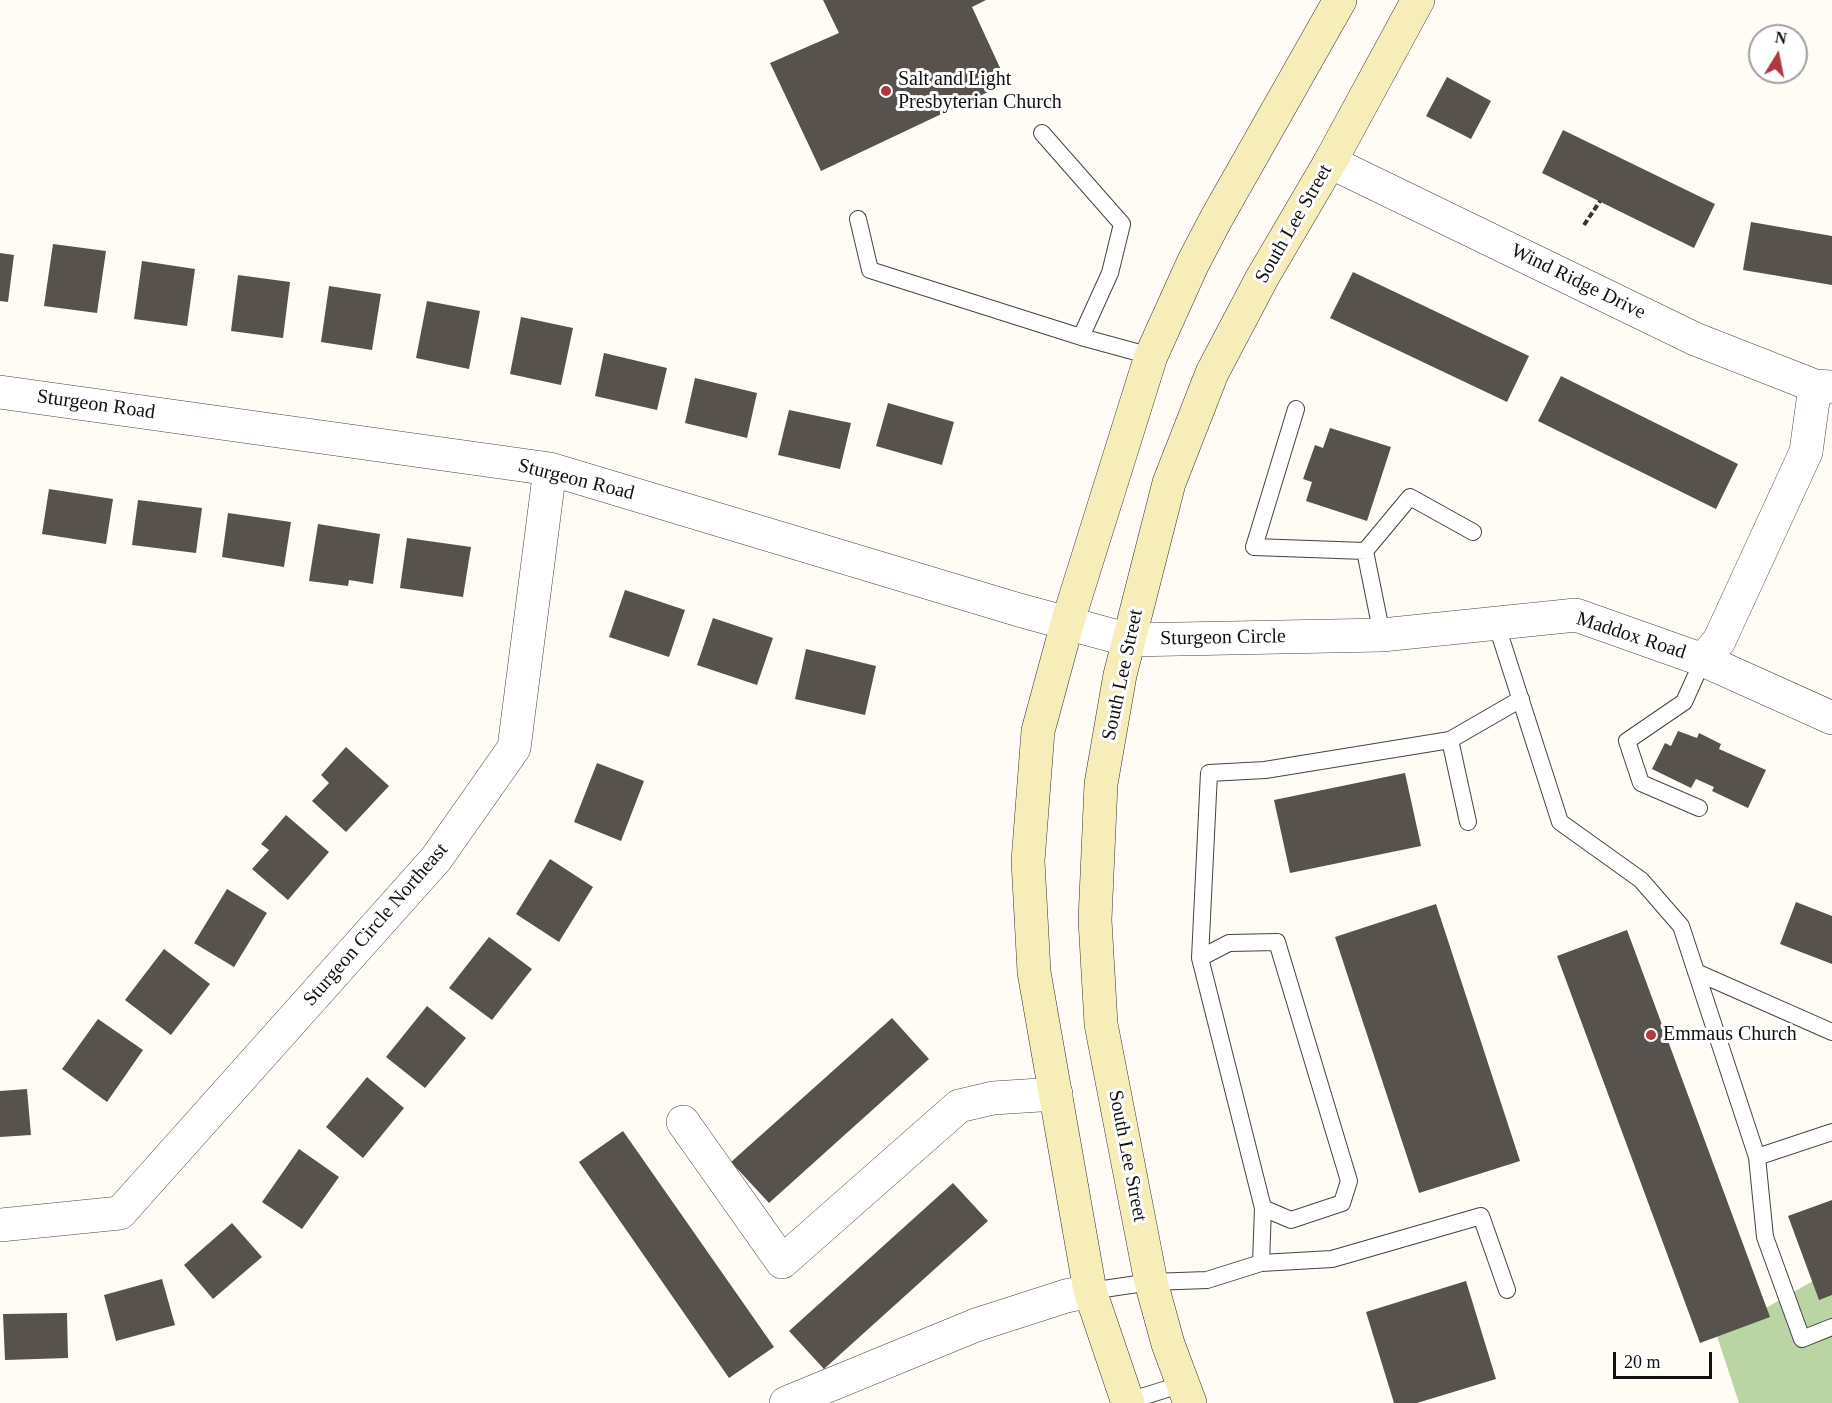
<!DOCTYPE html>
<html>
<head>
<meta charset="utf-8">
<style>
	body { margin:0 }
	#map { position:relative; width:1832px; height:1403px; overflow:hidden; background:#fefcf5; font-family:"Times New Roman",serif }
	canvas { display:block }
	.north { position:absolute; left:1748px; top:24px; width:60px; height:60px; box-sizing:border-box; background:#fff; border:2px solid #a0a0a0; border-radius:50%; rotate:10deg; font-size:16px; font-weight:700; line-height:24px; text-align:center; color:#111 }
	.north::after { content:''; display:block; margin:auto; width:21px; height:27px; background:#b13841; clip-path:polygon(50% 0,100% 100%,50% 72%,0 100%) }
	.scale { position:absolute; left:1613px; top:1352px; width:99px; height:27px; box-sizing:border-box; border:3px solid #111; border-top:0; padding-left:8px; font-size:18px; line-height:21px; white-space:nowrap; color:#111; -webkit-text-stroke:4px #fff; paint-order:stroke }
</style>
</head>
<body>
<div id="map">
<canvas width="1832" height="1403"></canvas>
<div class="north">N</div>
<div class="scale">20 m</div>
</div>
<script>
const g = document.querySelector('canvas').getContext('2d');
g.lineJoin = 'round';
function fill(path, color) {
  g.fillStyle = color;
  g.fill(path, 'evenodd');
}
function poly(rows) {
  const path = new Path2D();
  for (const r of rows) {
    path.moveTo(r[0], r[1]);
    for (let i = 2; i < r.length; i += 2) path.lineTo(r[i], r[i + 1]);
  }
  return path;
}
function strokePath(path, color, width, dash) {
  g.strokeStyle = color;
  g.lineWidth = width;
  g.lineCap = dash ? 'butt' : 'round';
  g.setLineDash(dash || []);
  g.stroke(path);
}
function drawText(font, color, halo, rows, align = 'center') {
  g.font = font + ' "Times New Roman",serif';
  g.lineWidth = 6;
  g.setLineDash([]);
  g.textBaseline = 'middle';
  g.strokeStyle = halo;
  g.fillStyle = color;
  for (const [text, x, y, turn = 0] of rows) {
    g.save();
    g.translate(x, y);
    g.rotate((+turn || 0) * Math.PI / 180);
    g.textAlign = isNaN(turn) ? turn : align;
    if (halo) g.strokeText(text, 0, 0);
    g.fillText(text, 0, 0);
    g.restore();
  }
}
fill(poly([
	[1832,1270,1832,1403,1739,1403,1717,1336]
]), '#bad4a3');
fill(poly([
	[823,0,986,0,972,7,1007,83,821,171,770,63,839,33],
	[1447,77,1491,101,1471,139,1426,116],
	[1563,130,1715,204,1694,248,1542,173],
	[1751,222,1832,236,1832,285,1743,270],
	[53,244,106,251,97,313,44,306],
	[0,253,14,255,8,302,0,301],
	[142,261,195,269,187,326,134,319],
	[1353,272,1529,356,1507,402,1330,318],
	[238,275,290,282,283,338,231,331],
	[329,286,381,294,372,350,321,342],
	[427,301,480,311,469,369,416,358],
	[521,317,573,328,561,385,510,374],
	[604,353,667,368,657,410,595,396],
	[1561,376,1738,464,1716,509,1538,421],
	[695,378,757,393,747,438,685,423],
	[888,403,954,422,942,465,876,446],
	[789,410,851,423,840,469,778,455],
	[1330,428,1391,447,1367,521,1306,501,1312,482,1303,479,1315,445,1323,448],
	[49,489,113,499,106,544,42,534],
	[138,500,202,508,196,553,132,545],
	[228,513,291,522,284,567,222,557],
	[318,524,380,534,373,584,349,580,348,586,309,581],
	[407,538,471,547,463,597,400,588],
	[625,590,685,610,669,657,609,637],
	[713,618,773,638,757,685,697,665],
	[806,649,876,666,865,715,795,699],
	[1678,731,1697,738,1699,733,1721,744,1719,749,1766,770,1748,808,1712,791,1714,787,1696,779,1691,788,1652,769,1665,743,1671,746],
	[346,747,389,786,346,832,312,801,329,783,321,775],
	[597,763,644,781,621,841,574,822],
	[1405,773,1421,846,1290,873,1274,800],
	[286,815,329,852,288,900,252,869,269,850,261,844],
	[550,859,593,887,559,942,516,914],
	[227,889,267,913,234,967,194,943],
	[1796,902,1832,916,1832,964,1780,944],
	[1436,904,1520,1161,1419,1193,1335,937],
	[1627,930,1770,1317,1700,1343,1557,956],
	[489,937,532,969,492,1020,449,988],
	[164,949,210,984,171,1035,125,1000],
	[427,1006,466,1038,425,1088,386,1057],
	[892,1018,929,1059,769,1203,731,1162],
	[98,1019,143,1050,107,1102,62,1069],
	[367,1077,404,1108,363,1158,326,1127],
	[27,1089,31,1135,0,1137,0,1091],
	[623,1131,774,1347,729,1378,579,1162],
	[299,1149,339,1177,302,1229,262,1202],
	[953,1183,988,1221,824,1369,789,1331],
	[1832,1200,1832,1295,1819,1300,1788,1216],
	[232,1223,262,1257,213,1299,184,1265],
	[162,1279,175,1325,116,1341,104,1295],
	[1466,1281,1496,1379,1417,1403,1394,1403,1366,1312],
	[67,1313,68,1358,5,1360,3,1314]
]), '#58524e');
const lane = poly([
	[1042,133,1122,224,1110,273,1081,337],
	[858,219,870,270,1081,337,1151,356],
	[1296,409,1254,547,1365,551,1382,635],
	[1365,551,1410,497,1473,532],
	[1496,623,1560,822,1641,880,1681,926,1757,1157,1765,1237,1802,1339,1832,1327],
	[1699,808,1641,783,1627,741,1684,702,1703,660],
	[1468,822,1450,740,1521,699],
	[1200,958,1229,943,1277,942,1349,1181,1342,1203,1291,1220,1263,1208,1200,958,1209,773,1265,770,1450,740],
	[1696,972,1832,1032],
	[1757,1157,1832,1132],
	[1261,1263,1332,1259,1481,1216,1507,1290],
	[1090,1291,1151,1282,1207,1280,1261,1263,1263,1208],
	[1122,1403,1183,1384]
]);
const street = poly([
	[1330,162,1695,339,1815,386,1832,387],
	[0,392,550,469,1019,610,1129,640,1382,635,1576,615,1703,660,1832,718],
	[1703,660,1719,641,1806,452,1815,386],
	[683,1122,782,1262,959,1106,993,1098,1056,1094],
	[0,1225,120,1213,436,859,514,748,550,469],
	[786,1403,976,1325,1066,1296,1090,1291]
]);
const secondary = poly([
	[1128,1403,1090,1291,1034,972,1028,861,1038,731,1067,624,1151,356,1193,263,1216,219,1340,0],
	[1190,1403,1168,1344,1151,1282,1101,1024,1095,920,1101,784,1120,675,1169,483,1212,373,1262,278,1330,162,1418,0]
]);
strokePath(lane, '#444', 18);
strokePath(street, '#444', 34);
strokePath(secondary, '#333', 34);
strokePath(poly([
	[1584,225,1600,201]
]), '#333', 4, [6, 3]);
strokePath(lane, '#fff', 16);
strokePath(street, '#fff', 33);
strokePath(secondary, '#f6edb8', 33);
for (const [x, y, r, color] of [
	[886,91,6,"#b13841"],
	[1651,1035,6,"#b13841"]
]) {
  const dot = new Path2D();
  dot.arc(x, y, r, 0, 2 * Math.PI);
  g.fillStyle = color;
  g.fill(dot);
  strokePath(dot, '#fff', 2);
}
drawText('20px', '#111', '#fff', [
	["Salt and Light",898,80],
	["Presbyterian Church",898,103],
	["Emmaus Church",1663,1035]
], 'left');
drawText('20px', '#111', '#fff', [
	["South Lee Street",1294,224,-60],
	["Wind Ridge Drive",1578,282,26],
	["Sturgeon Road",96,405,8],
	["Sturgeon Road",576,480,14],
	["Maddox Road",1631,636,18],
	["Sturgeon Circle",1223,638,-1],
	["South Lee Street",1123,675,-78],
	["Sturgeon Circle Northeast",376,925,-49],
	["South Lee Street",1127,1156,79]
]);
</script>
</body>
</html>
